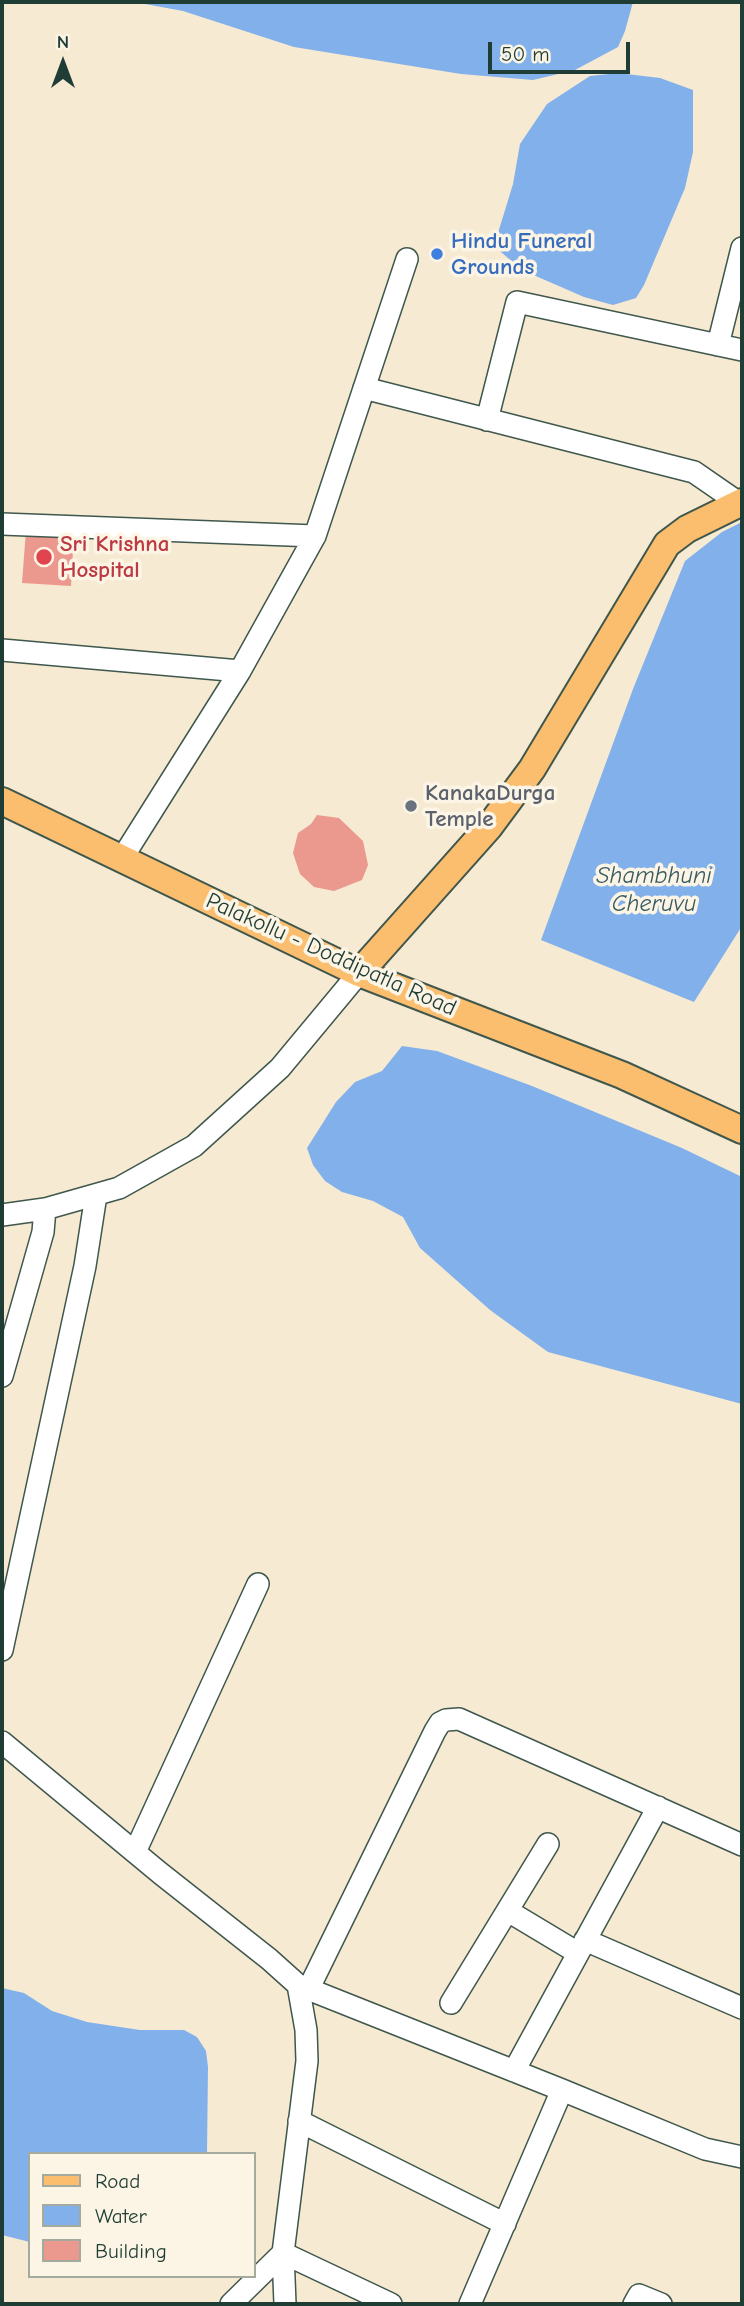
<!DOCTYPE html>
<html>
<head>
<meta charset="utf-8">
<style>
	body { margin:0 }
	#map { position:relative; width:744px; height:2306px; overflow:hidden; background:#f6ead2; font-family:"Comic Neue",sans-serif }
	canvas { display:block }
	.frame { position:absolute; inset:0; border:4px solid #1f3d34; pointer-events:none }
	.legend { position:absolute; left:28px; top:2152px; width:228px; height:126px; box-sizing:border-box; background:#fcf5e5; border:2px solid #a4ab9e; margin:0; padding:9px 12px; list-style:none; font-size:21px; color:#1f3d34 }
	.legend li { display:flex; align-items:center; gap:14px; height:35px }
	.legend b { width:35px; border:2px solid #a4ab9e }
	.north { position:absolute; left:28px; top:28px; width:70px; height:70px; -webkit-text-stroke:5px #fcf5e5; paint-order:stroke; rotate:0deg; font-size:19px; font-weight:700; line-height:28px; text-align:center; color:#1f3d34 }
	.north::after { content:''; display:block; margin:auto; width:24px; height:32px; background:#1f3d34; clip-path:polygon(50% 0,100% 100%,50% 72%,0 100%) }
	.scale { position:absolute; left:488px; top:42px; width:142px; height:32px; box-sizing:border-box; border:4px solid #1f3d34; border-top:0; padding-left:9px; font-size:21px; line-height:24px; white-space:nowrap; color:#1f3d34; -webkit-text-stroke:5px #fcf5e5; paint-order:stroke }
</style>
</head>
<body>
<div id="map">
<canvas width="744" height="2306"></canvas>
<div class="frame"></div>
<ul class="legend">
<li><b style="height:9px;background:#fbbd6e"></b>Road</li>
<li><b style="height:19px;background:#81b0eb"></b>Water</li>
<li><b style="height:19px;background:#eb998e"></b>Building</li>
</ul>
<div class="north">N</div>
<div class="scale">50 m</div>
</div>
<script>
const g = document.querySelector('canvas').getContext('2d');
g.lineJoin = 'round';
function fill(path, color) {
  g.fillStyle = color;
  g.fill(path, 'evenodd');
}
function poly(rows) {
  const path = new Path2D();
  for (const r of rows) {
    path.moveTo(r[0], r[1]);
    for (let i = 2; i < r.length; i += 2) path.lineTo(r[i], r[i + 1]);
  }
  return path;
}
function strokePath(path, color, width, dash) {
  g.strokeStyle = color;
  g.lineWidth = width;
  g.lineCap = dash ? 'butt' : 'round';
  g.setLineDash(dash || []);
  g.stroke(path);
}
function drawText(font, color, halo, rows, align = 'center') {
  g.font = font + ' "Comic Neue",sans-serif';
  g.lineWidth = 7;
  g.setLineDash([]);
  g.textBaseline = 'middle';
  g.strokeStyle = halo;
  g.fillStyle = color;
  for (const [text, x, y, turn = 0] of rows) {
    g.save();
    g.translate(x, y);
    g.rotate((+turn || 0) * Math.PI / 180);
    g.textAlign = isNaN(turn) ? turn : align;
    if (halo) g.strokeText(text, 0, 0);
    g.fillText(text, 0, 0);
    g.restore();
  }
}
fill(poly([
	[134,2,633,2,625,31,618,47,575,70,533,80,461,74,294,47,183,11],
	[618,73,660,78,693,90,693,152,685,188,644,285,636,298,613,305,584,297,522,270,501,252,498,233,513,184,520,144,547,104,590,76],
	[742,522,742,926,694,1002,541,940,633,689,685,561,722,532],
	[402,1046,437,1051,532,1086,682,1148,742,1177,742,1404,548,1352,490,1310,420,1248,403,1217,373,1201,342,1192,325,1181,313,1165,307,1148,336,1102,355,1082,382,1071],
	[2,1988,24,1993,52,2011,87,2022,140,2030,184,2030,197,2037,206,2051,208,2067,207,2154,30,2154,30,2242,2,2235]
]), '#81b0eb');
fill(poly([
	[26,530,74,533,71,586,22,583],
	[317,815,339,818,363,841,368,865,362,880,334,891,314,887,300,874,293,853,298,833,311,824]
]), '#eb998e');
const minor = poly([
	[718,345,742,248],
	[364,388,694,472,739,503],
	[487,420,517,302,742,350],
	[2,524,315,536],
	[2,650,240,671],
	[121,860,240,671,315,536,407,259],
	[2,1215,45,1209,119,1188,194,1146,280,1068,359,973],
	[2,1376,43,1232,45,1209],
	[2,1650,85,1266,96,1195],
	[2,1742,160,1873,269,1959,298,1985,306,2030,307,2061,283,2253,285,2304],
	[135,1852,258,1584],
	[508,1911,578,1953],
	[585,1940,742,2008],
	[298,1985,562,2090,705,2149,742,2157],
	[308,1990,435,1731,440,1723,446,1720,459,1719,742,1845],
	[451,2003,548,1844],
	[514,2071,658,1807],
	[299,2121,505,2224],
	[231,2304,283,2253,391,2304],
	[470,2304,562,2090],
	[634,2304,639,2295,661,2304]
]);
const major = poly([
	[2,801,359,973,622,1075,742,1130],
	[359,973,489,827,532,769,667,544,687,529,742,502]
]);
strokePath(minor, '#3f574c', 24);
strokePath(major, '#3f574c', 30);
strokePath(minor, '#fff', 21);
strokePath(major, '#fbbd6e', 26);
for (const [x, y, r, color] of [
	[437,254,7,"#3f7fe0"],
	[44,557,9,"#e0444e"],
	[411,806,7,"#6b7280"]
]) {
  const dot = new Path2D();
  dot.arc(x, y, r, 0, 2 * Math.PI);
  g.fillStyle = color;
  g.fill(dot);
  strokePath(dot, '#fcf5e5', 2.5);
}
drawText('bold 23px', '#366cbe', '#fcf5e5', [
	["Hindu Funeral",451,241],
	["Grounds",451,267]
], 'left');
drawText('bold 23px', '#be3a42', '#fcf5e5', [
	["Sri Krishna",60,544],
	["Hospital",60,570]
], 'left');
drawText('bold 23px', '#5b616d', '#fcf5e5', [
	["KanakaDurga",425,793],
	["Temple",425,819]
], 'left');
drawText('23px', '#1f3d34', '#fcf5e5', [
	["Palakollu - Doddipatla Road",331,955,24]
]);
drawText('italic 24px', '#385a62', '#fcf5e5', [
	["Shambhuni",654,876],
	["Cheruvu",654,904]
]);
</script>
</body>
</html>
